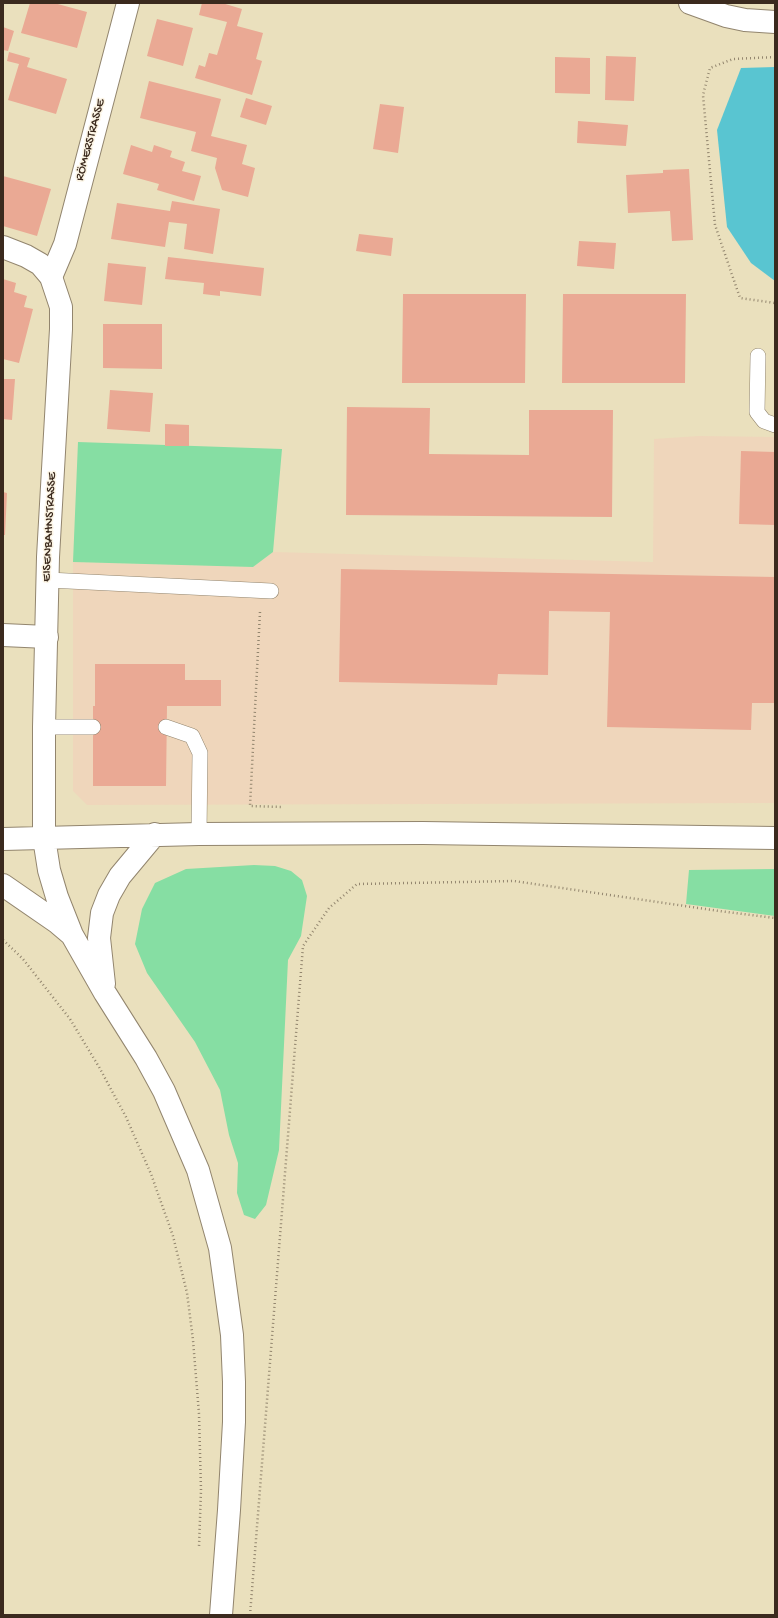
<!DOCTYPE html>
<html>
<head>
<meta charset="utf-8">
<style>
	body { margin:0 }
	#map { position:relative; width:778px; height:1618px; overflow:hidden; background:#eae0bd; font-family:"Gochi Hand",sans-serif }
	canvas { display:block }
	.frame { position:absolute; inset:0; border:4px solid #3b2a1e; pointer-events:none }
</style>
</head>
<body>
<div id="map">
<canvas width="778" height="1618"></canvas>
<div class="frame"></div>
</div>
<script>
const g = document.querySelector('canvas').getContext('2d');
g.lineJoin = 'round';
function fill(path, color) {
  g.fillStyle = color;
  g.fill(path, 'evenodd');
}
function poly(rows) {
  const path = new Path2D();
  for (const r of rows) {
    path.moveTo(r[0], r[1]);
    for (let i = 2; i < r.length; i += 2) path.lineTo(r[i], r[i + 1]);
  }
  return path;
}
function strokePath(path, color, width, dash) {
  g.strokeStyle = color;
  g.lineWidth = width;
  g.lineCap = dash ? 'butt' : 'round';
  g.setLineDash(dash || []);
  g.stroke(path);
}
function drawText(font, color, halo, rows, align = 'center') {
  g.font = font + ' "Gochi Hand",sans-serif';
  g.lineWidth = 3;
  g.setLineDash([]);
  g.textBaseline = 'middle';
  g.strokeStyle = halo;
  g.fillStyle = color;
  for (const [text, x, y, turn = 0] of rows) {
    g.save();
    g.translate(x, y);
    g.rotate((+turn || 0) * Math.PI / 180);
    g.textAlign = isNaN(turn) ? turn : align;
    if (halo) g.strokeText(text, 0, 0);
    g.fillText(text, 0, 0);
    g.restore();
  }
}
fill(poly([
	[699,436,775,437,775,803,87,805,73,791,73,562,253,567,273,552,653,562,654,439]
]), '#efd6bb');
fill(poly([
	[78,442,282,449,273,552,253,567,73,562],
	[254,865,275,866,291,871,302,880,307,896,301,936,288,960,279,1150,266,1205,255,1219,244,1215,237,1193,238,1163,229,1135,220,1090,195,1042,147,973,135,944,142,909,155,883,186,869],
	[775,869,775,916,686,904,689,870]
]), '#86dea3');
fill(poly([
	[775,67,775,281,751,263,727,227,717,130,741,68]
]), '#59c5d1');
fill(poly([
	[30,3,54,3,87,12,77,48,21,33],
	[202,3,222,3,242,9,237,26,263,33,256,59,262,61,252,95,195,78,199,65,205,67,209,53,217,55,227,22,199,15],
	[157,19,193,28,183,66,147,56],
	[3,27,14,31,8,51,3,50],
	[9,52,30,58,27,67,67,79,56,114,8,100,19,64,7,61],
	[606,56,636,57,634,101,605,100],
	[555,57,590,58,590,94,555,93],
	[149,81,221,99,211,136,247,145,242,164,255,168,248,197,222,190,215,168,217,158,191,151,196,132,140,118],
	[246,98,272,106,266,125,240,117],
	[380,104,404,107,398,153,373,149],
	[578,121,628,125,626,146,577,143],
	[131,145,152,152,154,145,172,151,170,157,185,162,182,171,201,176,194,201,157,190,159,184,123,174],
	[689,169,693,240,672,241,670,211,628,213,626,175,663,173,663,170],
	[3,176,51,189,37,236,3,226],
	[172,201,220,209,213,254,184,249,187,224,169,222,165,247,111,239,117,203,170,211],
	[359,234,393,238,391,256,356,251],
	[579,241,616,243,614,269,577,266],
	[168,257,264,268,261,296,220,291,220,296,203,294,204,283,165,279],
	[108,263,146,267,142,305,104,301],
	[3,279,16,283,14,292,27,296,24,307,33,309,19,363,3,359],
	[403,294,526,294,525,383,402,383],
	[563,294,686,294,685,383,562,383],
	[103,324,162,324,162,369,103,368],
	[3,379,15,379,12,420,3,419],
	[110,390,153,393,150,432,107,429],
	[347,407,430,408,429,454,529,455,529,410,613,410,612,517,346,515],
	[165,424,189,425,189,446,165,446],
	[741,451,775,452,775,525,739,524],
	[3,492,7,493,5,535,3,535],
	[341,569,775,577,775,703,752,703,751,730,607,727,610,612,549,611,548,675,498,674,497,685,339,682],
	[95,664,185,664,185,680,221,680,221,706,167,706,166,786,93,786,93,706,95,706]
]), '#eaa994');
const service = poly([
	[758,356,757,412,764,421,775,425],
	[48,580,271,591],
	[44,727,93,727],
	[166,727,192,736,200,753,199,834]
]);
const minor = poly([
	[690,3,726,16,745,20,775,22],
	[51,277,65,244,128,3],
	[3,635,47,637]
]);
const secondary = poly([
	[3,247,26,256,40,264,51,277,61,307,61,329,48,557,44,727,44,838,49,870,57,897,72,935,105,993,146,1058,164,1091,198,1170,220,1248,232,1335,234,1382,234,1422,229,1510,221,1615],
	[3,839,199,834,423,833,775,838],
	[3,885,58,923,71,934],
	[104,984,99,938,102,913,109,895,120,876,155,834]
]);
strokePath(service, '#92856e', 16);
strokePath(minor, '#92856e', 24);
strokePath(secondary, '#92856e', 24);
strokePath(poly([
	[775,57,733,59,710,68,703,95,715,225,740,298,775,303],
	[260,612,250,806,283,807],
	[3,940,23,959,70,1019,99,1067,126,1117,151,1174,173,1236,187,1293,193,1340,199,1414,201,1490,199,1547],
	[250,1615,303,946,329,908,357,884,514,881,719,911,775,918]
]), '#92856e', 2.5, [1, 3]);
strokePath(service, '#fff', 15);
strokePath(minor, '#fff', 22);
strokePath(secondary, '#fff', 22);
drawText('13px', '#3b2a1e', '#fcf5e5', [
	["RÖMERSTRASSE",91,140,-75],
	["EISENBAHNSTRASSE",50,527,-87]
]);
</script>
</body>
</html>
